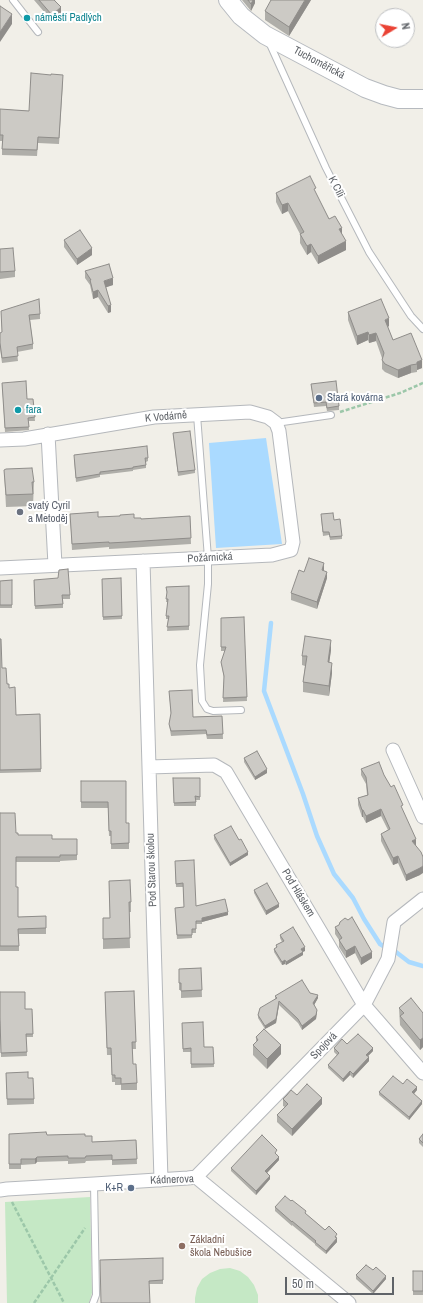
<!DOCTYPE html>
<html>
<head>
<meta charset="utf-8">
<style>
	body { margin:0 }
	#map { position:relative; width:423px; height:1303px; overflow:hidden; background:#f1efe8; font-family:"Archivo Narrow",sans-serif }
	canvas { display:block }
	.north { position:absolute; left:375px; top:8px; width:40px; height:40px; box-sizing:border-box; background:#fff; border:1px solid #bfc1c3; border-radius:50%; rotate:80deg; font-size:11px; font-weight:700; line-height:16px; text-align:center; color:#5f6368 }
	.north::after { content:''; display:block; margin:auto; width:14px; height:18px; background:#ea4335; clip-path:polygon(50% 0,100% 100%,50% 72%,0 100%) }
	.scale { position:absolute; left:285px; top:1277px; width:109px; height:18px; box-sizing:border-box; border:2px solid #5f6368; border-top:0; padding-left:5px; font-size:12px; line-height:14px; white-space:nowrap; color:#5f6368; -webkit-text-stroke:3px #fff; paint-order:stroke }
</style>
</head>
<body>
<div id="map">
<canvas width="423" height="1303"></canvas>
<div class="north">N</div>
<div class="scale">50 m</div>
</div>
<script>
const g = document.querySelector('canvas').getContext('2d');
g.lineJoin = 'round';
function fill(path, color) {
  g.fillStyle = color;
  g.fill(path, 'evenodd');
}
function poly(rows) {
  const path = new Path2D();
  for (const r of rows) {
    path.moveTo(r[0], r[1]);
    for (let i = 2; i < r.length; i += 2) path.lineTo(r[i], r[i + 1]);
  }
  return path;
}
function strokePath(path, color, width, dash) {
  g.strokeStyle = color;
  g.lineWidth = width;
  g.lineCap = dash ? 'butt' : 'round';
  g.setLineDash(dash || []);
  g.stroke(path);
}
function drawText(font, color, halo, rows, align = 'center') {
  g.font = font + ' "Archivo Narrow",sans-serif';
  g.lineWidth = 4;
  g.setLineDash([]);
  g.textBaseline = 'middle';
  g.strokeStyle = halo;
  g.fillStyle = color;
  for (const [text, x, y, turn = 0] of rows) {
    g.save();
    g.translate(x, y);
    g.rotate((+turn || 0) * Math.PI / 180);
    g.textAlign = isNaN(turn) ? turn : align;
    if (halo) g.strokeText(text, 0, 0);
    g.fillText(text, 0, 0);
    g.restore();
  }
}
fill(poly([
	[90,1197,92,1293,89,1303,7,1303,5,1202],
	[230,1268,240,1271,248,1277,254,1285,258,1295,258,1303,195,1303,195,1298,197,1288,202,1279,210,1273,220,1269]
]), '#c5e8c5');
fill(poly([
	[266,438,282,544,216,548,209,443]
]), '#aadaff');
strokePath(poly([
	[271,623,264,691,303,794,317,836,334,874,353,898,364,919,380,944,385,947],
	[396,952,409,962,423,966]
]), '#aadaff', 4.5);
const lane = poly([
	[13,0,38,32],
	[269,42,326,168,369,252,411,316,423,329],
	[197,415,208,558,208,584,200,665,202,701,207,709,213,711,241,710],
	[276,423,331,415],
	[93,1303,96,1295,94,1184]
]);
const street = poly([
	[48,434,55,565],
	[0,440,24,439,154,417,250,412,268,417,276,423,279,431,293,542,291,550,272,555,0,568],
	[143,561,161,1180],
	[393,750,423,817],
	[149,767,214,765,226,772,364,1005,423,1073],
	[196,1177,364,1005,388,959,394,922,423,899],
	[0,1190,7,1189,94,1184,188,1178,196,1177,349,1303]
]);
const secondary = poly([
	[228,0,241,16,265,35,365,88,384,95,399,99,423,99]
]);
strokePath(lane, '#b5b8bc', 8);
strokePath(street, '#b5b8bc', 15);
strokePath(secondary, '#b6babf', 20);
strokePath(poly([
	[340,412,400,393,423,383],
	[12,1202,64,1303],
	[34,1303,85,1228]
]), '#9cc7a9', 2.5, [4, 2]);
strokePath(lane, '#fff', 6);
strokePath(street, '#fff', 13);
strokePath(secondary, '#fff', 18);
fill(poly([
	[34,0,55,0,61,14,52,21],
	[242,0,255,0,255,3,251,11],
	[311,0,289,36,265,20,265,11],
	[63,81,59,144,38,143,37,156,2,155,2,141,0,141,0,109,29,111],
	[276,193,316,194,329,219,342,234,346,250,318,264,311,252,307,255,300,243,300,234,288,211,282,214,276,202],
	[64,240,92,255,77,265,64,247],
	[0,249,15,271,15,277,0,279],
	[85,271,113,285,106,287,111,312,108,313,98,297,93,299,90,285,85,278],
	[1,311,40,314,40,319,30,320,33,344,33,349,17,352,18,361,2,363,0,348,0,333,2,333],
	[348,312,389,326,388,327,393,340,422,368,417,370,417,372,411,373,398,378,385,372,382,369,382,358,376,341,369,343,368,340,357,345,348,320],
	[2,383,27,399,33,399,35,421,28,421,29,430,5,432],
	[311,384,339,406,339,410,327,411,326,406,314,407],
	[173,433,195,470,195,473,178,476],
	[148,458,148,461,146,462,146,468,133,470,133,471,100,475,100,477,76,482,74,459],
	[4,470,34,482,33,506,6,507],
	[70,514,98,517,134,518,141,519,190,516,191,544,127,548,109,549,109,547,72,550],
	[321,517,334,520,342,536,342,539,330,540,329,535,323,536],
	[324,570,324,571,327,578,317,609,291,600,291,593,304,572],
	[121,578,122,619,103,620,102,579],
	[12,580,12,608,0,608,0,581],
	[34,580,70,595,70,599,63,599,63,608,35,609],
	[189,586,189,630,167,631,168,619,166,619,166,616,168,602,166,602,167,594,166,587],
	[244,617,247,701,223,702,224,678,221,662,225,651,221,651,221,618],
	[0,639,2,668,9,688,16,715,40,714,41,772,0,773],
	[331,650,329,662,332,673,329,696,303,692,303,682,305,666,302,665,302,656],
	[169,691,193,717,222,716,223,739,207,739,206,734,171,736,169,724,171,715],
	[244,758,267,773,255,780,244,762],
	[361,769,384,775,403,811,416,846,420,875,406,881,398,863,393,865,381,841,381,834,388,830,381,816,366,823,363,817,362,817,358,805,358,798,367,795,366,784,361,775],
	[173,778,200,778,200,800,196,800,196,806,174,806],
	[81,781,126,781,126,823,129,823,129,849,111,849,111,836,109,836,108,808,81,808],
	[0,813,16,833,18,835,52,839,77,839,77,860,60,861,60,862,16,862,16,887,18,917,46,916,46,934,19,934,19,951,0,951],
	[214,835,239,840,248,855,230,866,214,839],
	[175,861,196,906,228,915,202,922,202,924,196,924,196,933,192,933,192,938,177,939,175,908,184,907,183,887,176,887],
	[109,881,131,902,131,912,129,912,130,948,103,949,103,918,110,918],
	[254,890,279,907,266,915,254,893],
	[335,927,372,958,361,965,355,953,346,958,339,947,339,940,335,934],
	[280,935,305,951,303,952,303,955,286,965,285,964,282,965,274,952,274,949,276,948,276,945,282,942,280,938],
	[201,968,202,997,181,998,181,990,179,990,179,969],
	[134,991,136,1049,132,1049,133,1064,137,1083,137,1090,121,1090,121,1085,115,1085,115,1082,112,1082,111,1055,107,1055,105,992],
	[310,993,318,998,314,1005,317,1014,316,1019,302,1030,298,1023,279,1005,276,1023,265,1029,258,1018,258,1015,275,999,275,996],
	[399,1008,423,1013,423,1047,420,1050,400,1025],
	[25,1009,32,1009,33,1037,26,1037,27,1056,1,1057,0,1021],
	[182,1023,204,1047,213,1047,214,1067,191,1068,191,1052,183,1052],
	[256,1037,281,1054,267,1069,253,1055,253,1045,256,1042],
	[347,1044,373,1051,368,1056,369,1061,353,1078,350,1075,343,1082,328,1068,328,1065,337,1055,334,1052,334,1048],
	[6,1073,28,1078,34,1099,34,1104,7,1105],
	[403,1084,417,1090,414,1094,422,1104,409,1120,379,1095,379,1092],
	[283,1099,322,1104,292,1136,277,1122,277,1115,285,1107,283,1106],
	[9,1134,85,1136,92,1142,136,1140,137,1164,112,1165,112,1160,86,1161,85,1163,68,1164,68,1161,37,1162,35,1164,21,1165,21,1169,9,1169],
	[423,1134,423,1147,419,1143,419,1139],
	[277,1154,279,1160,267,1173,270,1179,256,1195,231,1171,231,1168],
	[275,1207,306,1214,325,1230,337,1237,336,1238,337,1242,326,1254,315,1245,315,1244,292,1225,292,1226,275,1211],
	[163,1258,163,1284,149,1284,101,1303],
	[373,1270,386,1279,373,1294,356,1279,356,1275],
	[413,1271,423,1271,423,1295,413,1295]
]), '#afaea9');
fill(poly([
	[253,0,255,0,255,3,251,11,251,4],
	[305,0,311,0,289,36,289,27],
	[61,7,61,14,52,21,52,15],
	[12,14,12,24,0,42,0,32],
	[288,203,288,211,282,214,282,205],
	[342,228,342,236,339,229],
	[346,241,346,250,318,264,318,256],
	[311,244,311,252,307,255,307,246],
	[92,248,92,255,77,265,77,259],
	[113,278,113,285,104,288,104,281],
	[98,290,98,297,93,299,93,292],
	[111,305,111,312,108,313,108,306],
	[389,318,389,326,385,328,385,320],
	[368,332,368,340,357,345,357,336],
	[376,333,376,341,369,343,369,335],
	[422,360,422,368,417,370,417,362],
	[411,365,411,373,398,378,398,370],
	[324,563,324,570,322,577,322,570],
	[327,572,327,578,317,609,317,602],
	[331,640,331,650,328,672,328,662],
	[332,663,332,673,329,696,329,686],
	[267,769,267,773,255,780,255,777],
	[381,809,381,816,366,823,366,816],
	[362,810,363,810,363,817,362,817],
	[416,839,416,846,412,841],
	[248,852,248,855,230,866,230,863],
	[398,856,398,863,393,865,393,858],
	[423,866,423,873,420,875,406,881,406,875],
	[279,904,279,907,266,915,266,911],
	[228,912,228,915,202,922,202,918],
	[355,946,355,953,346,958,346,951],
	[305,947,305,951,301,952,301,949],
	[303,952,303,955,286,965,286,962],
	[372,952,372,958,361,965,361,958],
	[285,960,285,964,282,965,282,962],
	[318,995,318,998,313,1007,313,1003],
	[279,1001,279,1005,276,1023,265,1029,265,1026],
	[317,1010,316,1019,302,1030,302,1026],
	[423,1038,423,1047,420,1050,420,1040],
	[281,1045,281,1054,267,1069,267,1059],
	[373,1048,373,1051,366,1058,366,1055],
	[369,1057,369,1061,353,1078,353,1074],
	[350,1071,350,1075,343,1082,343,1079],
	[417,1087,417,1090,412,1096,412,1092],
	[322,1098,322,1104,292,1136,292,1129],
	[422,1101,422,1104,409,1120,409,1117],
	[37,1157,37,1162,35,1164,35,1159],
	[279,1157,279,1160,265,1175,265,1171],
	[270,1176,270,1179,256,1195,256,1191],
	[337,1238,337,1242,326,1254,326,1251],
	[386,1276,386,1279,373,1294,373,1291]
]), '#8f8d8a');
const building = poly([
	[39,0,54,0,61,7,52,15,39,0],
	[248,0,253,0,251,4,248,0],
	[271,0,305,0,289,27,265,11,271,0],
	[0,6,12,14,0,32,0,6],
	[31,73,51,75,51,74,63,75,59,138,38,137,37,150,2,149,3,135,0,135,0,109,29,111,31,73],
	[310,176,316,188,314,189,329,219,335,216,342,228,339,229,346,241,318,256,311,244,307,246,300,234,304,232,288,203,282,205,276,193,310,176],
	[80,230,92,248,77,259,64,240,80,230],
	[13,248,15,271,0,272,0,249,13,248],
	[109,264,113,278,104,281,111,305,108,306,98,290,93,292,90,280,91,280,85,271,109,264],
	[39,299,40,314,29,315,33,344,17,347,18,356,2,358,0,343,0,333,2,332,1,311,39,299],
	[381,299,389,318,385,320,393,340,411,333,422,360,417,362,417,364,411,365,398,370,385,364,382,360,384,353,376,333,369,335,368,332,357,336,348,312,381,299],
	[26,381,27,399,33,399,35,417,28,418,29,427,5,428,2,383,26,381],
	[336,381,339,406,327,408,326,402,314,403,311,384,336,381],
	[190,431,195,470,178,472,173,433,190,431],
	[147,446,148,458,145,458,146,465,133,467,133,468,100,472,100,474,76,478,74,455,147,446],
	[32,468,34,482,32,482,33,494,6,495,4,470,6,469,32,468],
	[98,512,98,517,120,516,120,515,134,514,134,518,141,518,141,519,190,516,191,538,127,542,109,543,109,542,72,544,70,514,98,512],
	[333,513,334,520,340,519,342,536,330,537,329,532,323,532,321,514,333,513],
	[309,558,324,563,322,570,327,572,317,602,291,593,299,570,304,572,309,558],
	[68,569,70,595,62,595,63,604,35,606,34,580,58,578,59,570,68,569],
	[121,578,122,616,103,617,102,579,121,578],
	[12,580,12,605,0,605,0,581,12,580],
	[189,586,189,626,167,627,169,616,166,616,168,599,166,599,167,592,166,587,189,586],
	[244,617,247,697,223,698,224,676,221,662,226,647,221,647,221,618,244,617],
	[305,636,331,640,328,662,332,663,329,686,303,682,307,656,302,656,305,636],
	[0,639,1,639,2,668,6,668,7,684,9,684,9,688,15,687,16,715,40,714,41,769,0,770,0,639],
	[192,690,193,717,222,716,223,734,207,735,206,730,171,731,169,724,171,713,169,691,192,690],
	[257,751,267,769,255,777,244,758,257,751],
	[379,762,384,775,391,787,394,785,403,805,401,806,416,839,412,841,421,852,423,857,423,866,420,868,406,875,398,856,393,858,381,834,390,829,381,809,366,816,363,810,362,810,358,798,368,795,366,777,361,769,379,762],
	[173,778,200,778,200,797,195,796,196,802,174,803,173,778],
	[81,781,126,781,126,823,129,823,129,843,111,844,111,831,109,831,108,802,81,802,81,781],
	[0,813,15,813,16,833,18,833,18,835,52,835,52,839,77,839,77,855,60,855,60,857,16,857,16,887,18,887,18,917,46,916,46,928,18,929,19,946,0,946,0,813],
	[231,826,239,840,241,839,248,852,230,863,214,835,231,826],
	[194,860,196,906,225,899,228,912,202,918,202,921,196,921,196,929,192,929,192,935,177,935,175,908,184,907,183,883,176,884,175,861,194,860],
	[130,880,131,902,129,902,130,938,103,939,103,918,110,918,109,881,130,880],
	[267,883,279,904,266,911,254,890,267,883],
	[352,917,372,952,361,958,355,946,346,951,339,940,342,938,335,927,339,925,340,922,345,918,348,920,352,917],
	[293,927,305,947,301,949,303,952,286,962,285,960,282,962,274,949,277,947,276,945,284,941,280,935,293,927],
	[201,968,202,990,181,991,181,983,179,983,179,969,201,968],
	[302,980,310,993,318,995,313,1003,317,1010,316,1015,302,1026,298,1019,279,1001,276,1019,265,1026,258,1015,260,1008,277,998,275,996,302,980],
	[134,991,136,1042,132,1042,133,1064,136,1064,137,1083,121,1084,121,1078,115,1078,115,1075,112,1075,111,1048,107,1048,105,992,134,991],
	[0,992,25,992,25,1009,32,1009,33,1034,26,1034,27,1052,1,1053,0,1018,0,992],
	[411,998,423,1013,423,1038,420,1040,400,1016,404,1013,399,1008,411,998],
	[203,1022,204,1047,213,1047,214,1064,191,1064,191,1048,183,1049,182,1023,203,1022],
	[264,1029,281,1045,267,1059,253,1045,258,1040,256,1037,264,1029],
	[358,1034,373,1048,366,1055,369,1057,353,1074,350,1071,343,1079,328,1065,339,1053,334,1048,342,1039,347,1044,358,1034],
	[28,1072,28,1078,33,1078,34,1099,7,1099,6,1073,28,1072],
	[393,1076,403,1084,407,1079,417,1087,412,1092,422,1101,409,1117,379,1092,393,1076],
	[307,1084,322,1098,292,1129,277,1115,288,1104,283,1099,287,1095,291,1090,297,1095,307,1084],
	[46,1132,47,1135,85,1134,85,1136,92,1136,92,1142,136,1140,137,1159,112,1160,112,1155,86,1156,85,1158,68,1158,68,1156,37,1157,35,1159,21,1159,21,1164,9,1164,9,1134,46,1132],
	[423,1134,423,1143,419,1139,423,1134],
	[262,1135,277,1150,275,1153,279,1157,265,1171,270,1176,256,1191,231,1168,262,1135],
	[285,1196,291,1201,292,1200,306,1211,305,1213,325,1230,329,1226,337,1234,335,1237,337,1238,326,1251,315,1242,316,1241,292,1221,292,1222,275,1207,285,1196],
	[163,1258,163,1280,149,1281,150,1303,101,1303,100,1260,163,1258],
	[366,1265,373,1270,376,1267,386,1276,373,1291,356,1275,366,1265],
	[413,1271,423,1271,423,1291,413,1291,413,1271]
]);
fill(building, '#cccac5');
strokePath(building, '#8f8d8a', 1);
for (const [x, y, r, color] of [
	[27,18,4,"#0f9aa8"],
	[319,398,4,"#5c6f8a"],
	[18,410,4,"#0f9aa8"],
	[20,512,4,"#6b7280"],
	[131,1188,4,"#5c6f8a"],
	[182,1246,4,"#8d6e63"]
]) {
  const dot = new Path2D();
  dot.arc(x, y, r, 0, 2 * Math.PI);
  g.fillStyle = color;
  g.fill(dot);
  strokePath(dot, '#fff', 1.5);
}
drawText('11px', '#0d838f', '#fff', [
	["náměstí Padlých",35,18],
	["fara",26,410]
], 'left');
drawText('11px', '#5f6368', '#fff', [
	["Tuchoměřická",319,63,28],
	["K Cíli",336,187,63],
	["K Vodárně",166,417,-5],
	["Požárnická",210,558,-3],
	["Pod Starou školou",152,870,-92],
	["Pod Hláskem",298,893,59],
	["Spojová",324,1046,-46],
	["Kádnerova",172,1180,-2]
]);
drawText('11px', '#4e5e75', '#fff', [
	["Stará kovárna",327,398],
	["K+R",123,1188,"right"]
], 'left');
drawText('11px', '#5b616d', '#fff', [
	["svatý Cyril",28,506],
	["a Metoděj",28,519]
], 'left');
drawText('11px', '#785e54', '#fff', [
	["Základní",190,1240],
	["škola Nebušice",190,1253]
], 'left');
</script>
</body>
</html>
